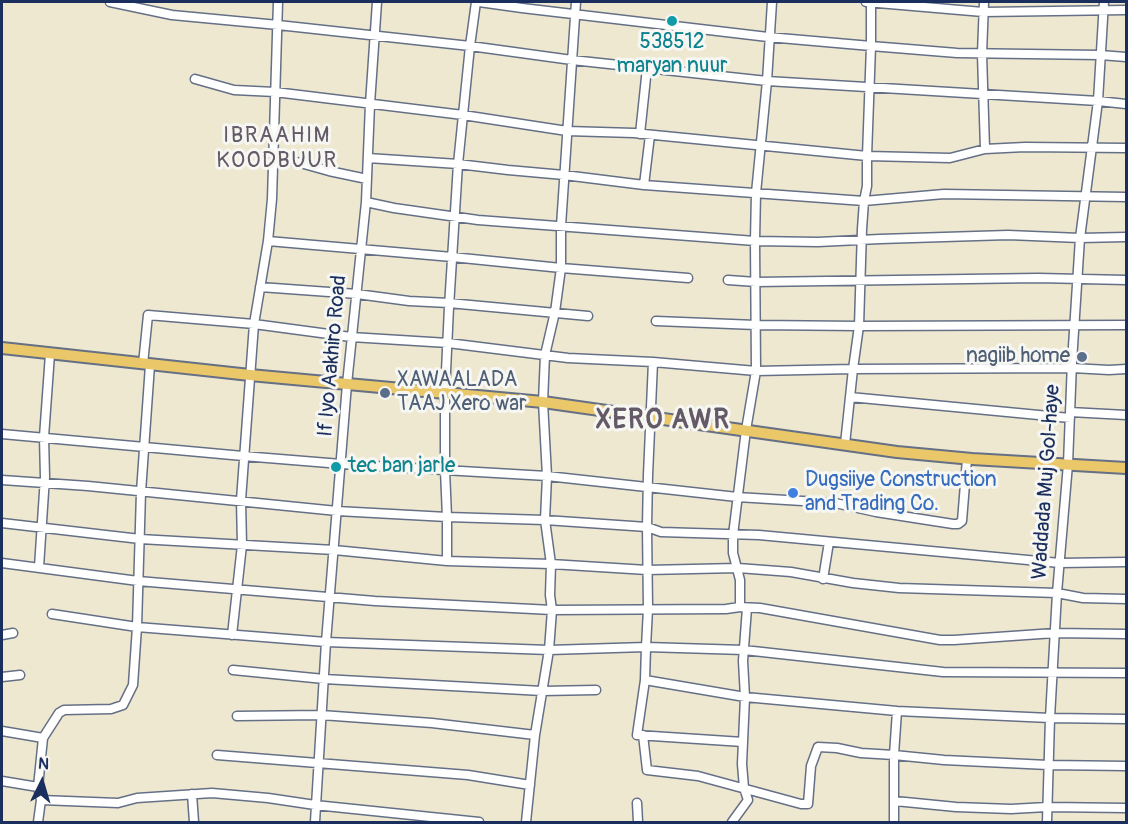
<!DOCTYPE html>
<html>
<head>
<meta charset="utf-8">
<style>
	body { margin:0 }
	#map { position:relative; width:1128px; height:824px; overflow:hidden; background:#efe8d1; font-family:Pangolin,sans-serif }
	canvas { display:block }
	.frame { position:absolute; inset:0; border:3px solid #1b2f5e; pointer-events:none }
	.north { position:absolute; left:12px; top:752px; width:60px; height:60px; -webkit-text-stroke:4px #f6f6f2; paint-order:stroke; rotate:5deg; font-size:16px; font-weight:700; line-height:24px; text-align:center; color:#1b2f5e }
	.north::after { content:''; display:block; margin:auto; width:21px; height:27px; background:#1b2f5e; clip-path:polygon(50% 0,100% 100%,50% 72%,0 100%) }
</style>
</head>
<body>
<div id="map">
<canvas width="1128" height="824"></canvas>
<div class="frame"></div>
<div class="north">N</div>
</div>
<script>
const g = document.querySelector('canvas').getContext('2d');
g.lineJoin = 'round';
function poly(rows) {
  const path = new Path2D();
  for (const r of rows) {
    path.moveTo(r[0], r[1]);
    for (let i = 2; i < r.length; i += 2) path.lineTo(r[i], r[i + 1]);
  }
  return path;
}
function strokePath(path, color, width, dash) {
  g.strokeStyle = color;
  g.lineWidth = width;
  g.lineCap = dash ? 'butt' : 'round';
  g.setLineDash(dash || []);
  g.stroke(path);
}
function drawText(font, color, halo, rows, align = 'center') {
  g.font = font + ' Pangolin,sans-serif';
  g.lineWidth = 6;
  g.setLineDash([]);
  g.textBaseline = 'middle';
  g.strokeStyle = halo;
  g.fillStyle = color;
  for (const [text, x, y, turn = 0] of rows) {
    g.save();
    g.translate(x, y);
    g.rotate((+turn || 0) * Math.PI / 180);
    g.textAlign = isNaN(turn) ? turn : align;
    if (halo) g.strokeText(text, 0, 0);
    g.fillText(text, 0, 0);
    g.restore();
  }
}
const minor = poly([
	[110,2,172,15,278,25,470,46,572,60,767,81,1098,101,1126,104],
	[479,2,522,8,768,37,871,46,957,53,1100,55,1126,57],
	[866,2,983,12,1126,10],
	[984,2,982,54,985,149],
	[195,79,234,90,275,92,463,115,567,131,634,133,867,156,950,158,985,149,1025,147,1126,148],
	[640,134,647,68],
	[273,153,293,161,329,171,367,179],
	[368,158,458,164,508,170,564,175,644,185,864,201,944,194,1126,197],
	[644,185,650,135],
	[366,202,394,208,478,220,755,241,818,242,880,239,1008,235,1080,238,1126,237],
	[268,241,452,257,561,268,688,278],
	[728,280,756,282,1038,278,1126,280],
	[260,287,357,294,409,301,449,303,588,316],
	[656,321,756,325,859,326,1126,325],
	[653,362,648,475,647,527,648,609,646,647,744,650,943,672,1126,673],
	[143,364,148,315,254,324,351,337,448,343,568,358,653,362,756,371,853,369,1072,368,1109,370,1126,369],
	[850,397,1070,418],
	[1070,412,1126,415],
	[2,434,243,456,341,464,547,476,737,497,835,503,876,512,953,524,958,524,962,521,967,459],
	[845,444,853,369,859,326,862,229,864,201,867,186,867,156,871,46,871,2],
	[2,480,88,486,337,511,447,517,545,520,647,527,661,532,759,535,1060,563,1126,562],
	[2,523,140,539,334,550,447,561,551,564,647,570,738,568,791,572,853,583,899,588,1057,593,1083,598,1126,599],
	[447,561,447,517,445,470,445,393,449,307,458,164,470,46,476,2],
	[2,563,138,581,375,601,552,610,726,609,740,607,760,608,940,640,954,640,1055,633,1126,634],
	[39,567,45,477,44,437,50,354],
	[823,579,829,542],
	[740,607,740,580,733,553,733,535,746,430,756,371,755,241,756,193,767,81,772,2],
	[52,614,137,627,326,642,549,650,646,647,645,680,745,697,897,711,1050,718,1126,719],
	[2,635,13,633],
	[232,635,242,545,241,500,254,324,268,241,272,199,278,2],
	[233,670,324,679,542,691,596,690],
	[2,677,20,675],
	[645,680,637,735,743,742],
	[237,716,321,715,432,723,535,735],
	[2,731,43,738,38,787,41,800,38,822],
	[643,735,647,770,698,776,801,804,808,804,811,766,818,747,837,748,861,753,894,755,944,760,1048,765,1126,766],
	[43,738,59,713,64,710,111,709,123,705,133,685,137,627,141,492,150,365],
	[217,755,468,775,530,785],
	[2,781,38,787],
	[192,794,194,822],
	[41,800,118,803,137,798,212,793,268,798,315,805,479,822],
	[895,801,956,807,1011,809,1047,807,1126,808],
	[637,803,638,822],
	[315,822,326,642,347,384,366,202,370,104,377,2],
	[526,822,535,735,549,650,552,610,550,595,551,564,545,520,547,476,543,402,545,355,555,312,561,268,561,226,576,2],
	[732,822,748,800,744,788,742,764,745,697,743,661,747,608],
	[894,822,894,755,897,711],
	[1047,822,1050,718,1057,593,1068,464,1072,362,1080,238,1098,101,1104,2]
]);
const major = poly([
	[2,348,250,375,543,402,897,452,972,459,1126,468]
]);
strokePath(minor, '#657086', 11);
strokePath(major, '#657086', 14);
strokePath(minor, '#fff', 8);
strokePath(major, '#eac769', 10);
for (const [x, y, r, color] of [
	[672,21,6,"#0f9aa8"],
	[1082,357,6,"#5c6f8a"],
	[385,393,6,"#5c6f8a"],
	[336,467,6,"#0f9aa8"],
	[793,493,6,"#3f7fe0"]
]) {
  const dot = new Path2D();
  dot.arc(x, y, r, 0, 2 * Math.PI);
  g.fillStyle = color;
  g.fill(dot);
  strokePath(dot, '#f6f6f2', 2);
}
drawText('21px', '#0d838f', '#f6f6f2', [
	["538512",672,43],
	["maryan nuur",672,67],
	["tec ban jarle",348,467,"left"]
]);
drawText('21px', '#1b2f5e', '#f6f6f2', [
	["If Iyo Aakhiro Road",333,356,-85],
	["Waddada Muj Gol-haye",1047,482,-86]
]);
drawText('21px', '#4e5e75', '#f6f6f2', [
	["nagiib home",1070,357],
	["XAWAALADA",397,381,"left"],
	["TAAJ Xero war",397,405,"left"]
], 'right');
drawText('21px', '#366cbe', '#f6f6f2', [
	["Dugsiiye Construction",805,481],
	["and Trading Co.",805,505]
], 'left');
g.letterSpacing = '1.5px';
drawText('22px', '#645966', '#f6f6f2', [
	["IBRAAHIM",277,136],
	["KOODBUUR",277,161]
]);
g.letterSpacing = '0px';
g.letterSpacing = '1.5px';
drawText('bold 27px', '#645966', '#f6f6f2', [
	["XERO AWR",663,421]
]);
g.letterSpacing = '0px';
</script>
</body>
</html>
